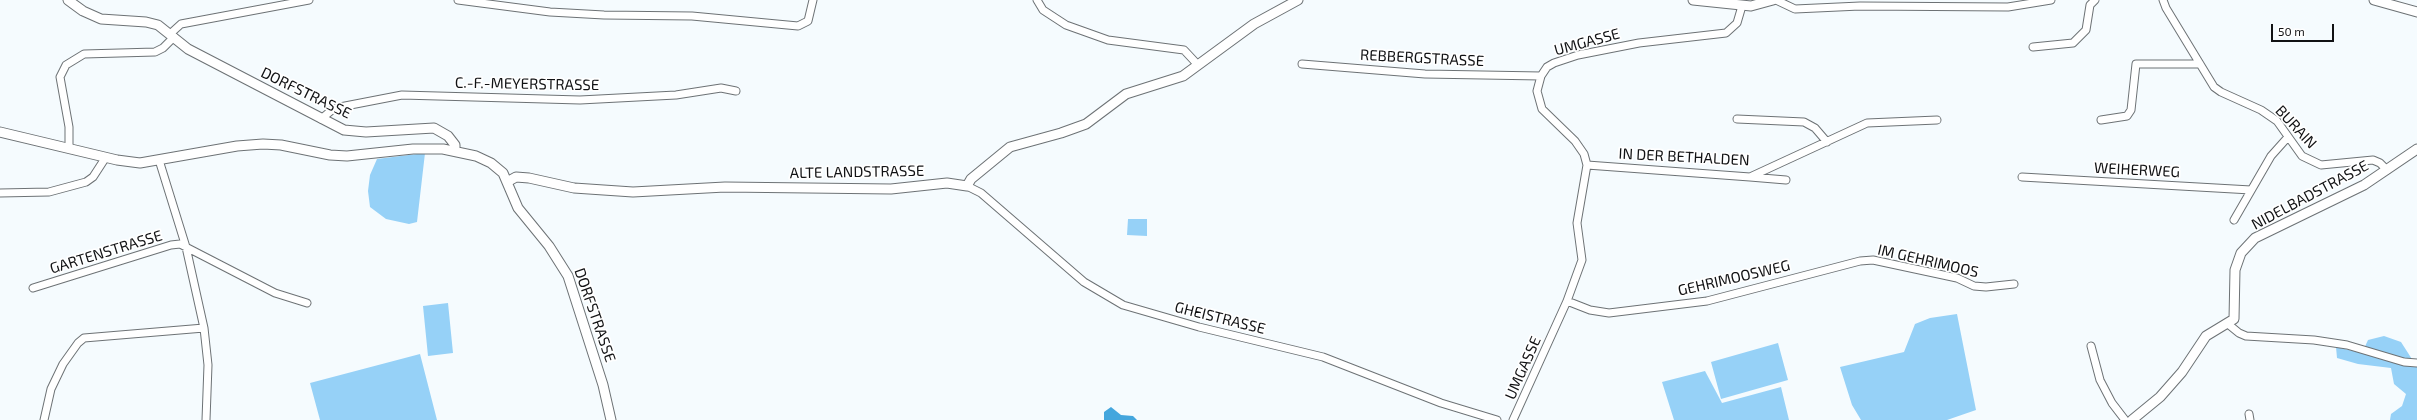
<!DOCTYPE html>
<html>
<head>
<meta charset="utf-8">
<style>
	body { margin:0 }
	#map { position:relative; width:2417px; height:420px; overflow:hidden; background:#f5fbfe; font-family:"Exo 2",sans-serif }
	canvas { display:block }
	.scale { position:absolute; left:2271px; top:24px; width:63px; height:18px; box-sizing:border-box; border:2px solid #111214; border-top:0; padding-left:5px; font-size:12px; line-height:14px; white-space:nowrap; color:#111214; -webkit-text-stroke:3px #fff; paint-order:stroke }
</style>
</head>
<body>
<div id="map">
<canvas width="2417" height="420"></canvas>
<div class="scale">50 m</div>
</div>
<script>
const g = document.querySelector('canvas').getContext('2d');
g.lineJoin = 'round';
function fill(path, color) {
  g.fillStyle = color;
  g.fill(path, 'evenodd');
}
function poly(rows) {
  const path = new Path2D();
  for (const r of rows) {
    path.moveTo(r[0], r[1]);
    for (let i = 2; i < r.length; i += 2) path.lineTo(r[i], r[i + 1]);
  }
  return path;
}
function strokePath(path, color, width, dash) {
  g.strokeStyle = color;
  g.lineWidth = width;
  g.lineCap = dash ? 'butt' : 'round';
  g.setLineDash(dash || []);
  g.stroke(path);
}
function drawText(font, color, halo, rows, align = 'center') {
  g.font = font + ' "Exo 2",sans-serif';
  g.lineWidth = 3.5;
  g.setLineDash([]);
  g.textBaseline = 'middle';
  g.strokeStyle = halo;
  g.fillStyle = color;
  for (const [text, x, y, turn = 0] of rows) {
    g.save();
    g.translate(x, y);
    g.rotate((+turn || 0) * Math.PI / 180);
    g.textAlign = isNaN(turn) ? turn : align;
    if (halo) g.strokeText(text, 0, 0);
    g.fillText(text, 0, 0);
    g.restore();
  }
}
fill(poly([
	[425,153,417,222,409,224,386,219,370,207,368,191,370,175,377,159],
	[1128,219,1147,219,1147,236,1127,235],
	[448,303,453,353,428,356,423,306],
	[1957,314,1976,410,1947,420,1861,420,1852,405,1840,367,1904,352,1915,324,1930,318],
	[2384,336,2401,342,2417,367,2417,420,2390,420,2391,414,2402,406,2406,394,2394,384,2391,368,2358,364,2337,358,2336,347,2362,353,2368,340],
	[1778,343,1788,380,1721,399,1711,362],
	[420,354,437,420,320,420,310,383],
	[1705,371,1722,403,1781,387,1789,420,1674,420,1662,382]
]), '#96d1f7');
fill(poly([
	[1111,407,1121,415,1133,416,1137,420,1104,420,1104,412]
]), '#44a6dd');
const street = poly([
	[458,0,550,12,604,15,692,16,798,26,808,21,813,0],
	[1037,0,1043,10,1066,25,1108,40,1184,50,1198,65],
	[1776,0,1795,9,1860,6,2008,7,2051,0],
	[2163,0,2166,8,2214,87,2221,92,2261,110,2277,121,2302,156,2321,165,2373,160,2380,163,2387,170],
	[170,34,181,24,309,0],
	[2033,47,2073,43,2086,30,2090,5,2095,0],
	[1302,64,1425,74,1541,76],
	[321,119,332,110,340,107,402,95,580,100,676,95,721,88,736,91],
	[1737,119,1804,122,1815,128,1827,142],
	[2101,120,2127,116,2131,110,2136,64,2200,64],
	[69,148,69,127,60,77,66,65,84,54,155,52,163,48,174,37],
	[159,160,186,247,204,328,208,365,206,420],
	[1587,165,1750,177,1867,123,1937,120],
	[1750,177,1786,180],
	[2022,177,2251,190],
	[967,186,981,193,1084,282,1123,305,1199,327,1323,357,1441,403,1497,420],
	[0,193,49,192,86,182,93,177,106,157],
	[2234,220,2271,156,2288,137],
	[33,288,171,245,180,244,275,293,307,303],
	[1567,301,1590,310,1609,313,1707,301,1860,261,1873,260,1957,278,1974,286,1986,287,2014,284],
	[2228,324,2239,333,2246,336,2314,340,2347,345,2404,362,2417,363],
	[2091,346,2100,380,2112,403,2125,420],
	[2249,414,2250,420],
	[44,420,51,389,63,364,78,343,84,338,204,328],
	[1513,420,1567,301,1582,260,1577,223,1587,165,1584,154,1575,141,1542,109,1537,91,1541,76,1547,67,1554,63,1578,55,1639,43,1726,33,1737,23,1742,6]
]);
const secondary = poly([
	[68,0,83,11,101,19,146,22,158,25,188,49,344,130,366,132,434,128,448,136,455,145,455,150],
	[1693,0,1751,6,1773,0],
	[2374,0,2417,12],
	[0,132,117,160,140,163,237,146,263,144,281,145,330,155,347,156,413,149,443,149,476,156,491,163,503,173,518,208,549,246,568,276,603,385,611,420],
	[507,182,516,177,529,178,574,188,633,192,725,187,891,189,947,183,967,186,971,179,1010,147,1061,133,1086,124,1126,94,1183,76,1254,24,1298,0],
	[2132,420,2160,397,2182,372,2206,336,2234,319,2235,270,2241,253,2255,238,2364,185,2417,149]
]);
strokePath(street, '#6d7275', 9);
strokePath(secondary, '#6d7275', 11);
strokePath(street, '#fff', 7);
strokePath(secondary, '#fff', 9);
drawText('15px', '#111214', '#fff', [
	["UMGASSE",1587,42,-15],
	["REBBERGSTRASSE",1422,58,3],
	["C.-F.-MEYERSTRASSE",527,84,1],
	["DORFSTRASSE",306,93,26],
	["BURAIN",2296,127,47],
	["IN DER BETHALDEN",1684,157,3],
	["WEIHERWEG",2137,170,3],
	["ALTE LANDSTRASSE",857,172,-1],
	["NIDELBADSTRASSE",2310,195,-28],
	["GARTENSTRASSE",106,252,-17],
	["IM GEHRIMOOS",1928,261,13],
	["GEHRIMOOSWEG",1734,278,-13],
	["DORFSTRASSE",595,315,71],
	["GHEISTRASSE",1220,318,14],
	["UMGASSE",1523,368,-66]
]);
</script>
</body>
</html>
